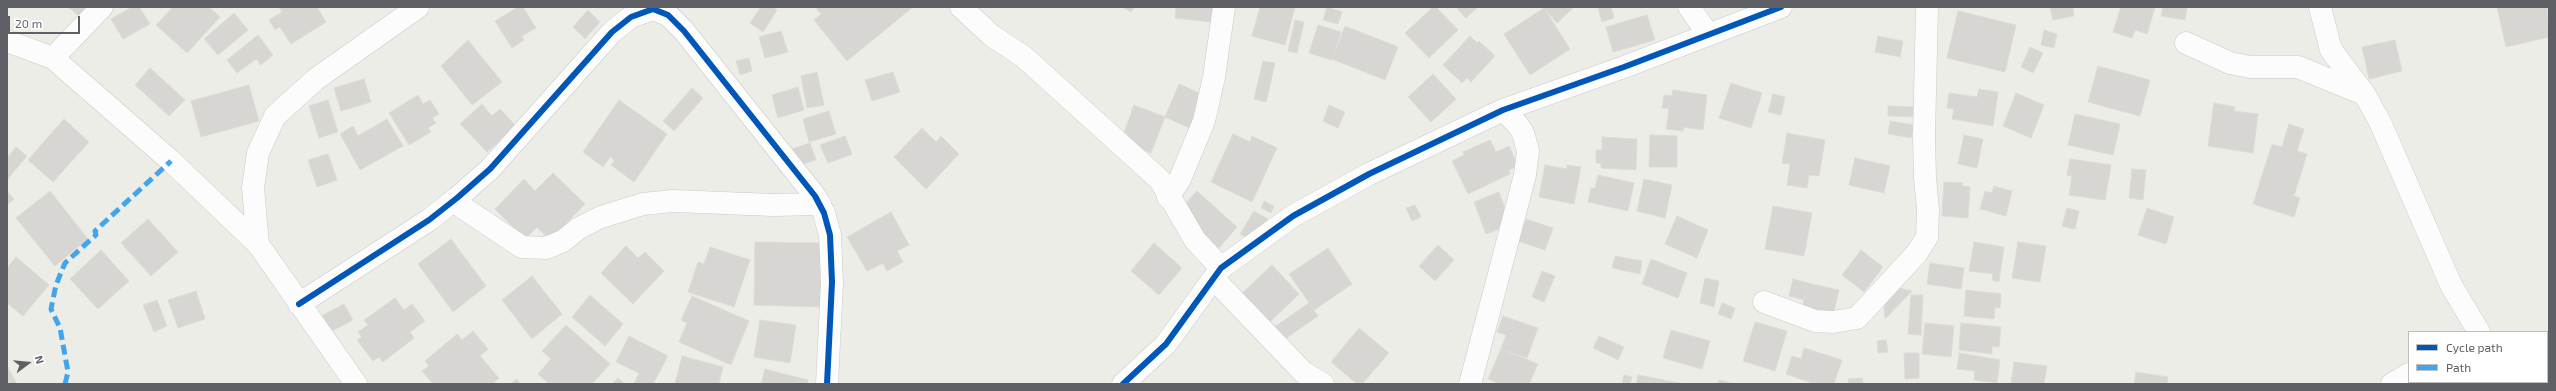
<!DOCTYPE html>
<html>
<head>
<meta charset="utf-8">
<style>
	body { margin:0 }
	#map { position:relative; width:2556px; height:391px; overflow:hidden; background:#edede8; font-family:"Exo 2",sans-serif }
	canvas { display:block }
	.frame { position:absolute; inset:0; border:8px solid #5e6065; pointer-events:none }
	.legend { position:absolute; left:2408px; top:331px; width:140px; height:52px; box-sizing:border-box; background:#fff; border:1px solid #bfbfc1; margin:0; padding:5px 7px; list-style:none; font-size:12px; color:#5e6065 }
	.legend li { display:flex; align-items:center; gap:8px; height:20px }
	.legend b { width:20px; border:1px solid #bfbfc1 }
	.north { position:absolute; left:8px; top:343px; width:40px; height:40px; -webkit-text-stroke:3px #fff; paint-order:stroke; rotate:74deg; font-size:11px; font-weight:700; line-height:16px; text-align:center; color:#5e6065 }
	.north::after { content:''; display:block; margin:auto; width:14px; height:18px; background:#5e6065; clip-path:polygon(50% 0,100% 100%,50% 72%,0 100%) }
	.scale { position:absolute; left:8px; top:16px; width:72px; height:18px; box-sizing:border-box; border:2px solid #5e6065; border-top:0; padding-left:5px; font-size:12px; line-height:14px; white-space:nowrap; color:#5e6065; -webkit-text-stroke:3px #fff; paint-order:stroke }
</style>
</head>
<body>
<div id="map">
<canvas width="2556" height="391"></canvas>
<div class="frame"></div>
<ul class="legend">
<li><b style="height:5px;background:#0057b8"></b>Cycle path</li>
<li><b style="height:5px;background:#41a5ee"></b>Path</li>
</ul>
<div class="north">N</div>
<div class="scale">20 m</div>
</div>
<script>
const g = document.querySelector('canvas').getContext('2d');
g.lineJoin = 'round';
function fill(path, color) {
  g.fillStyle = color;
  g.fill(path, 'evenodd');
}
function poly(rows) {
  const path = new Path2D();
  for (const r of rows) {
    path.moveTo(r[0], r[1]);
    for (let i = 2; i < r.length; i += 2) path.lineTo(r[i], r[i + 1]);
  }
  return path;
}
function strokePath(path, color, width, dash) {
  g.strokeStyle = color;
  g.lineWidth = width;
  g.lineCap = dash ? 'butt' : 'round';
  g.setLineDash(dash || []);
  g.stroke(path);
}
const building = poly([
	[68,7,87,7,79,16,68,7],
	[132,7,139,7,150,24,123,39,111,19,132,7],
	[173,7,209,7,220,17,187,53,156,25,173,7],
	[279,7,317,7,326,22,291,44,280,27,275,30,269,20,282,12,279,7],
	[518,7,523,7,536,28,522,36,524,40,512,48,495,21,518,7],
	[761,7,772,7,777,10,763,32,750,23,761,7],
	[815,7,913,7,847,61,814,20,821,14,815,7],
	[1122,7,1134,7,1131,12,1122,7],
	[1176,7,1213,7,1211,22,1175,18,1176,7],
	[1260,7,1295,7,1285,45,1252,36,1260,7],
	[1327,7,1342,12,1338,24,1323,20,1327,7],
	[1433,7,1436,7,1458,30,1429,58,1405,33,1433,7],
	[1456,7,1478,7,1466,18,1456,7],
	[1543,7,1574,7,1557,23,1543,7],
	[1598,7,1611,7,1614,18,1602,22,1598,7],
	[2050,7,2073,7,2074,16,2053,20,2050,7],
	[2121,7,2155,7,2147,34,2135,30,2132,38,2113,32,2121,7],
	[2163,7,2187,7,2185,20,2161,16,2163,7],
	[2497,7,2547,7,2549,37,2506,47,2497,7],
	[1544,8,1570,49,1530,75,1504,34,1544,8],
	[588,10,600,22,585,39,573,27,588,10],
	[1958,11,2016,25,2005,72,1947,58,1958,11],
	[234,13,248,30,218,55,204,39,234,13],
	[1647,15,1655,40,1613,52,1606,27,1647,15],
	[1295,20,1304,22,1297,53,1288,51,1295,20],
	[1318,25,1341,32,1332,60,1309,53,1318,25],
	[1345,26,1398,47,1385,80,1332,59,1345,26],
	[2044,30,2057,34,2054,48,2041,45,2044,30],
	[781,31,788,52,765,58,759,37,781,31],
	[258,35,273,55,261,65,256,59,237,73,227,60,258,35],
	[1470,36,1477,43,1479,41,1495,56,1471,82,1467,78,1462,83,1443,65,1470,36],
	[1878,36,1903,41,1900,57,1875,52,1878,36],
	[468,40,502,82,472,105,441,66,468,40],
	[2395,40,2402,71,2369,79,2362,47,2395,40],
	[2030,47,2043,53,2033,73,2021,67,2030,47],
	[749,58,752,71,740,75,736,61,749,58],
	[1263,61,1275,63,1266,102,1254,99,1263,61],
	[2098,66,2150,80,2140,116,2088,102,2098,66],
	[150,68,185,100,169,116,135,85,150,68],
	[817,72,824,105,807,108,801,76,817,72],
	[893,72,900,92,872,101,865,80,893,72],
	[1433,74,1456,99,1431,122,1408,97,1433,74],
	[364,79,371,102,341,111,334,88,364,79],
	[1731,83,1762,93,1751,128,1719,118,1731,83],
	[1179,84,1206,96,1192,129,1165,117,1179,84],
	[249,85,259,121,201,137,191,101,249,85],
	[798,87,804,110,778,118,772,95,798,87],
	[692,88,703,98,674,131,663,121,692,88],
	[1979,89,1998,92,1993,126,1952,119,1954,109,1947,108,1949,93,1977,97,1979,89],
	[1673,90,1707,95,1703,130,1684,127,1683,131,1666,129,1669,109,1662,108,1664,95,1672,96,1673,90],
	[2016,93,2044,105,2031,138,2003,126,2016,93],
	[1773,94,1785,97,1781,115,1768,112,1773,94],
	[418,95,423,104,430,100,439,114,432,118,436,123,428,128,431,132,409,145,389,113,418,95],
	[328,100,338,132,319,138,309,106,328,100],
	[619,100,667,134,634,182,611,165,615,160,610,157,603,167,583,152,619,100],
	[2214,103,2235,107,2234,111,2258,114,2253,153,2208,146,2214,103],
	[482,104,492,116,500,109,516,126,487,152,460,124,482,104],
	[1134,105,1165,117,1151,153,1121,141,1134,105],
	[1329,105,1345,112,1338,128,1323,121,1329,105],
	[1888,106,1919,107,1919,117,1888,116,1888,106],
	[829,111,836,134,809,142,803,119,829,111],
	[2075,114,2120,124,2113,155,2068,145,2075,114],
	[64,119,89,142,53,182,28,160,64,119],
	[387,119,403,146,360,170,340,134,353,126,358,136,387,119],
	[1890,121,1914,125,1911,138,1888,134,1890,121],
	[2289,124,2304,129,2297,151,2307,154,2294,196,2300,198,2294,217,2253,204,2272,144,2282,147,2289,124],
	[922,128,936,142,941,136,959,154,926,189,894,157,922,128],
	[1787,133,1825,140,1819,176,1809,175,1807,188,1787,185,1790,164,1782,163,1787,133],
	[1233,134,1250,142,1252,136,1277,148,1252,202,1211,182,1233,134],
	[1650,135,1677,136,1677,167,1649,167,1650,135],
	[1964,135,1983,139,1977,168,1958,164,1964,135],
	[845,136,852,154,828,163,820,145,845,136],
	[1602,137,1637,139,1636,170,1601,168,1601,163,1596,163,1596,150,1602,150,1602,137],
	[1490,140,1496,152,1509,146,1518,166,1509,170,1510,174,1468,194,1452,161,1464,155,1463,152,1490,140],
	[810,143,816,160,797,166,792,149,810,143],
	[16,147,27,156,7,180,7,158,16,147],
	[328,154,337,180,317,187,308,160,328,154],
	[1855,158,1890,166,1884,193,1849,185,1855,158],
	[2070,159,2111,165,2105,200,2069,195,2072,176,2067,175,2070,159],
	[1545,165,1567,169,1567,165,1581,167,1574,204,1539,197,1545,165],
	[2132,169,2146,170,2143,200,2129,198,2132,169],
	[553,173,585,204,550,240,537,227,525,239,495,209,524,179,535,191,553,173],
	[1598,175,1634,183,1628,211,1588,202,1591,188,1595,188,1598,175],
	[1644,179,1672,185,1665,218,1637,211,1644,179],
	[1944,182,1963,183,1962,186,1970,187,1968,218,1942,216,1944,182],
	[1994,186,2012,191,2006,216,1980,209,1985,191,1992,193,1994,186],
	[7,191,14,199,7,205,7,191],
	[50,191,88,239,55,266,16,218,50,191],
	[1197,191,1237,227,1219,248,1178,212,1197,191],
	[1499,192,1511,225,1486,234,1474,202,1499,192],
	[1264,201,1274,206,1271,213,1261,208,1264,201],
	[1415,205,1421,217,1412,221,1406,208,1415,205],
	[1773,206,1812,213,1804,256,1765,249,1773,206],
	[2067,208,2079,211,2075,229,2062,226,2067,208],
	[2147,208,2174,217,2166,244,2138,235,2147,208],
	[1254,211,1268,219,1254,242,1240,234,1254,211],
	[891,212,909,245,897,251,903,262,887,271,883,263,867,271,847,237,891,212],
	[1677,216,1708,230,1697,258,1665,244,1677,216],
	[148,219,178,252,151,276,121,243,148,219],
	[1526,219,1553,228,1545,250,1518,241,1526,219],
	[451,239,486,286,453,312,418,264,451,239],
	[755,242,821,243,820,307,754,305,755,242],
	[1974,242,2004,247,1999,282,1992,280,1993,274,1969,271,1974,242],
	[2018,242,2046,246,2040,282,2012,278,2018,242],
	[1154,243,1182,268,1159,295,1131,271,1154,243],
	[1438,245,1454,260,1435,281,1419,266,1438,245],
	[626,246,638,258,645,252,664,271,633,304,601,273,626,246],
	[710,247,750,260,734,307,688,292,698,262,704,264,710,247],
	[1328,248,1352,284,1314,310,1289,274,1328,248],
	[101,250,129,281,98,309,70,279,101,250],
	[1861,250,1883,267,1864,292,1842,275,1861,250],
	[1615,256,1642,261,1640,274,1612,268,1615,256],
	[16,257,49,285,23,316,7,303,7,268,16,257],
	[1651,259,1687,273,1678,298,1642,284,1651,259],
	[1930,263,1964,268,1961,289,1927,284,1930,263],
	[1272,265,1299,294,1266,326,1238,297,1272,265],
	[1542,271,1555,276,1544,302,1532,297,1542,271],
	[532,276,562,314,532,339,502,300,532,276],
	[1705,278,1719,281,1714,307,1700,303,1705,278],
	[1793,279,1808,283,1804,300,1789,296,1793,279],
	[1808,283,1839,290,1832,320,1801,313,1808,283],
	[1898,288,1912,291,1885,319,1884,301,1898,288],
	[1966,290,2001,294,2000,308,1995,307,1994,319,1964,316,1966,290],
	[196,291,205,319,178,328,168,300,196,291],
	[590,295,623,324,605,346,572,317,590,295],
	[1911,295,1923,295,1921,335,1908,334,1911,295],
	[692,296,749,321,731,365,679,342,687,323,681,320,692,296],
	[395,298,404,310,412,304,425,321,410,332,414,338,383,362,379,357,373,361,357,340,362,337,358,332,368,325,364,320,395,298],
	[157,300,167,326,154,332,143,305,157,300],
	[1309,303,1318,316,1282,341,1273,328,1309,303],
	[1722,303,1735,308,1731,319,1718,314,1722,303],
	[344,304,353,320,330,332,321,316,344,304],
	[1503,316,1538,328,1527,358,1501,349,1506,335,1497,332,1503,316],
	[760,320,796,325,790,363,754,357,760,320],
	[1755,322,1787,331,1775,371,1743,361,1755,322],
	[1925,323,1954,326,1951,357,1922,354,1925,323],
	[1961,323,2001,327,1999,347,1992,346,1992,354,1959,350,1961,323],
	[566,325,610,364,592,384,549,384,538,374,551,359,542,351,566,325],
	[1359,328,1389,353,1362,384,1357,384,1331,362,1359,328],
	[1671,330,1710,341,1702,369,1663,358,1671,330],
	[473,331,488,349,480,356,499,378,492,384,433,384,422,371,429,366,425,361,457,334,462,340,473,331],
	[629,336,668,356,653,384,634,384,639,373,616,362,629,336],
	[1599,336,1624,347,1618,360,1593,348,1599,336],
	[1886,340,1888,352,1878,353,1877,341,1886,340],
	[1804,348,1842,360,1834,384,1815,384,1786,374,1792,356,1801,359,1804,348],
	[1501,349,1538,364,1529,384,1500,384,1488,379,1501,349],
	[1904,353,1919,353,1919,378,1905,379,1904,353],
	[1959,353,2000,360,1997,383,1974,380,1975,371,1957,369,1959,353],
	[682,356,723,367,719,384,675,384,682,356],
	[2014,362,2047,366,2044,384,2011,384,2014,362],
	[7,366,17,384,7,384,7,366],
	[765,369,808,380,807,384,761,384,765,369],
	[2136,372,2168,377,2167,384,2134,384,2136,372],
	[1624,375,1632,377,1630,384,1622,384,1624,375],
	[1638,375,1685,384,1636,384,1638,375],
	[618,378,625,384,612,384,618,378],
	[1862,378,1863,384,1849,384,1848,379,1862,378],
	[517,379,520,384,510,384,517,379],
	[1719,380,1736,384,1718,384,1719,380]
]);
fill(building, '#d7d6d3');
strokePath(building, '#dcdbd8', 1);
const minor = poly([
	[961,7,991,35,1024,57,1160,180,1195,240,1221,268],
	[1689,7,1708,34],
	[2320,7,2331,50,2365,95,2380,122,2451,285,2479,332],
	[7,41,53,58,171,161,258,244,356,384],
	[2186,43,2230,63,2250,67,2298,67,2364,94],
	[53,58,102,7],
	[1168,197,1180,179,1204,121,1214,77,1224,7],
	[453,201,522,247,546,248,563,241,579,228,601,217,643,204,673,201,773,205,820,204],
	[258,244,253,188,258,153,275,116,316,79,418,7],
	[1214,279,1303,372,1323,384],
	[1764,302,1815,321,1833,322,1857,318,1917,253,1927,237,1928,209,1925,178,1924,136,1927,7],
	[299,304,429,220,457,198,490,169,612,32,631,17,653,9,668,15,684,31,815,196,824,213,830,235,832,282,827,384],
	[2547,353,2549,353],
	[1123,384,1166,344,1221,268,1293,216,1369,174,1503,110,1624,67,1781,7],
	[1470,384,1525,175,1528,151,1523,133,1518,125,1503,110],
	[2392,384,2409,374]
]);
strokePath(minor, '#c9c9c9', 23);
strokePath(minor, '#fcfcfc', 22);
strokePath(poly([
	[65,384,68,372,60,328,51,309,56,285,65,263,96,235,95,231,171,161]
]), '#41a5ee', 5, [10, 5]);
strokePath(poly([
	[299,304,429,220,457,198,490,169,612,32,631,17,653,9,668,15,684,31,815,196,824,213,830,235,832,282,827,384],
	[1123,384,1166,344,1221,268,1293,216,1369,174,1503,110,1624,67,1781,7]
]), '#0057b8', 6);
</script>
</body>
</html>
